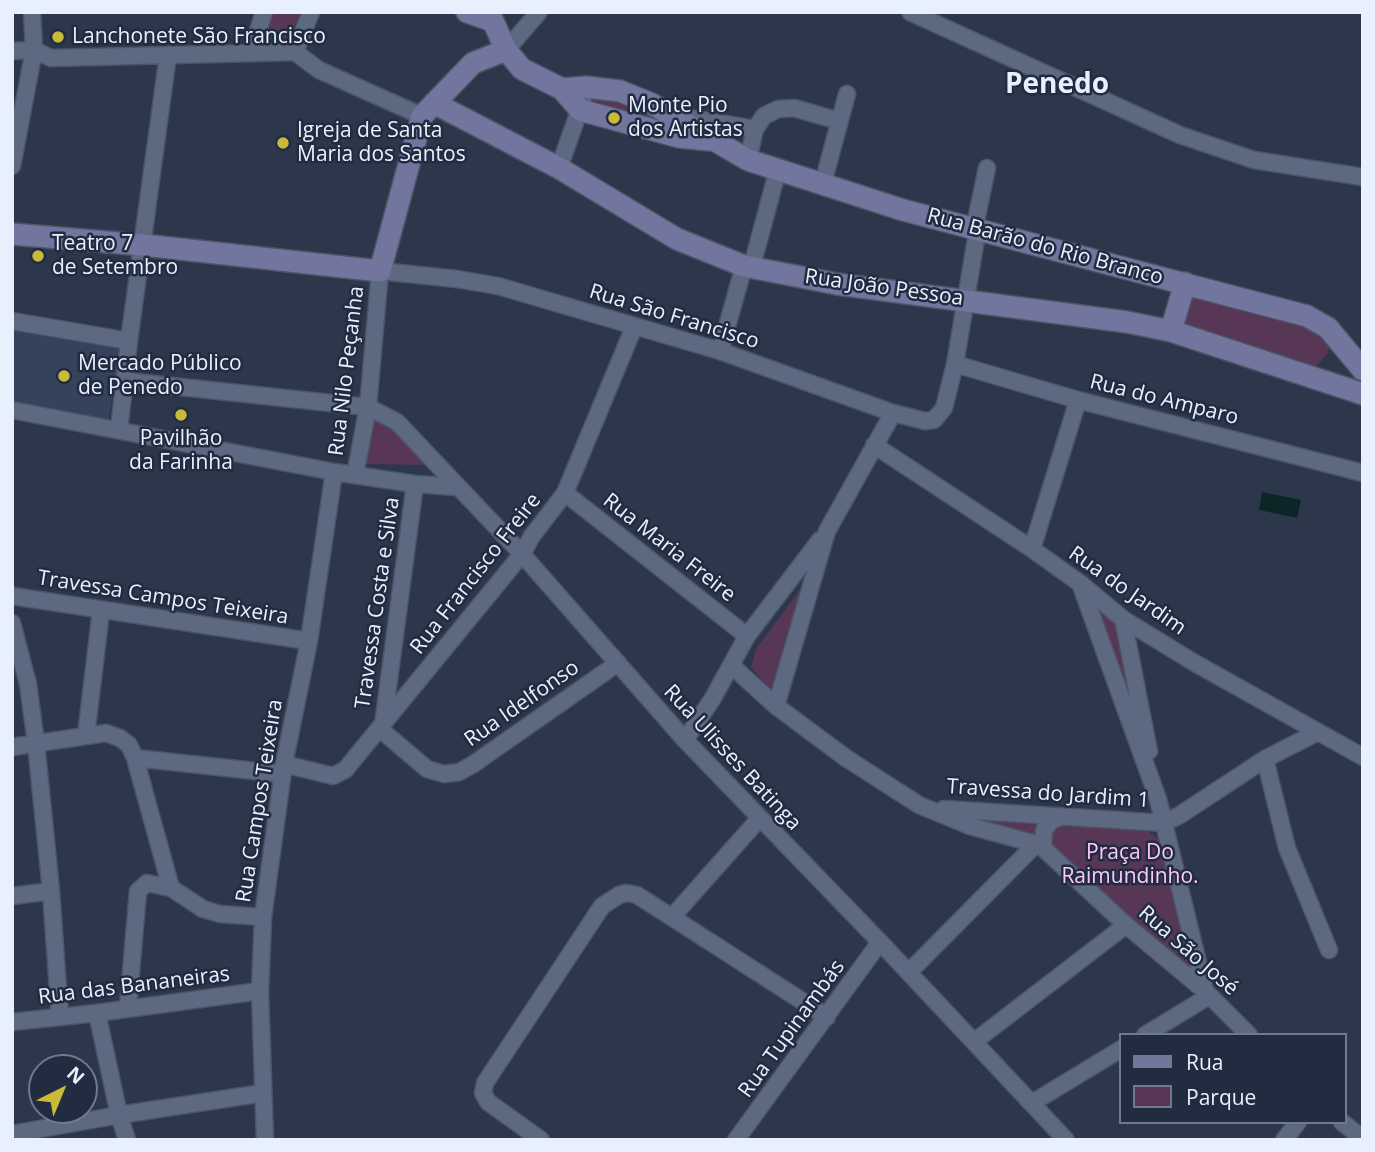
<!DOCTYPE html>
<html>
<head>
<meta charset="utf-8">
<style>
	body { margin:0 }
	#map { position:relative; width:1375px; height:1152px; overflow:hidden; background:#2c374c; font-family:"Open Sans",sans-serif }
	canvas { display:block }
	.frame { position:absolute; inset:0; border:14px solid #e8f0fe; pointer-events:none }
	.legend { position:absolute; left:1119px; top:1033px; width:228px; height:91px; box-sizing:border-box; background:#222c41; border:2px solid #717a8d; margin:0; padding:9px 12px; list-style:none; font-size:21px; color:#e8f0fe }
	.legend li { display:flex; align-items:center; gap:14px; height:35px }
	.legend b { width:35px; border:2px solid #717a8d }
	.north { position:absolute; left:28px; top:1054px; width:70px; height:70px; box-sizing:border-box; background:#222c41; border:2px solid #717a8d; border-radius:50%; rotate:43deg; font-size:19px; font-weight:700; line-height:28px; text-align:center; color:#e8f0fe }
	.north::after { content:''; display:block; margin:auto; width:24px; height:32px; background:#c9ba3a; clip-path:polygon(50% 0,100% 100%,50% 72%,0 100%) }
</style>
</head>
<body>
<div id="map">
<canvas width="1375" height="1152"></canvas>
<div class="frame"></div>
<ul class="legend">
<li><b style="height:9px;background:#72759e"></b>Rua</li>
<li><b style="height:19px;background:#583656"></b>Parque</li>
</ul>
<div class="north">N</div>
</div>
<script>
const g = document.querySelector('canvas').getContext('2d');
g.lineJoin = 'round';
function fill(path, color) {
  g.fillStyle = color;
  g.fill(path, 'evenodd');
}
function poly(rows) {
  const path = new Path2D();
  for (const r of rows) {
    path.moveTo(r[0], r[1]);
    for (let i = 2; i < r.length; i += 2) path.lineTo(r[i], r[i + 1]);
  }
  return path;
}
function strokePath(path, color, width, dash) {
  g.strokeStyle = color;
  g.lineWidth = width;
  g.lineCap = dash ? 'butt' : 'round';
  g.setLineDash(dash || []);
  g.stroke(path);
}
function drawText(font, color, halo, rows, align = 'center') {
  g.font = font + ' "Open Sans",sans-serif';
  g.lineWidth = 5;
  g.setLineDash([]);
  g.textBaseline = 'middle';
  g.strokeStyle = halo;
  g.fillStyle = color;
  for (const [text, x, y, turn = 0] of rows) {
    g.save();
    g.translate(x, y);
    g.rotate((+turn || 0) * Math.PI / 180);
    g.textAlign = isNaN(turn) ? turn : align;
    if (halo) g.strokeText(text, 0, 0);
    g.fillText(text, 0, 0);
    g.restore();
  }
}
fill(poly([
	[12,326,121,345,108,423,12,406]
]), '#35425c');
fill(poly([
	[271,12,301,12,289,39,264,38],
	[583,93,623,97,692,132,582,102],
	[1194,295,1327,330,1329,345,1327,354,1316,366,1187,327,1184,321,1189,300],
	[369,413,400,435,428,465,359,464],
	[820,563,777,697,751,667,756,649],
	[1087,599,1120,623,1149,765],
	[937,811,1036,820,1041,824,1037,838],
	[1058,825,1134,827,1149,832,1161,841,1200,981,1050,844,1048,833]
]), '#583656');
fill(poly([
	[1262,492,1301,500,1297,518,1259,510]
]), '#0c2627');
const minor = poly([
	[910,12,1180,135,1254,160,1363,177],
	[506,50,539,12],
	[12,51,34,50,51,58,295,52,319,70,422,116],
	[295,52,311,12],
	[251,53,264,12],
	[678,116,755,129,748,160],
	[755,129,764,116,778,109,794,108,839,121],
	[12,166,34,50,32,12],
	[559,168,583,100],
	[823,183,847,94],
	[752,266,778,169],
	[12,321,129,341],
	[720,351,744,266],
	[955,364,1078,400,1363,473],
	[125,381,368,407,397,422,522,554,685,740,880,942,1066,1140],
	[12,410,334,472,415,484,457,487],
	[119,430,129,341,168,55],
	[874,445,1032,549,1081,584,1123,619,1193,662,1363,757],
	[355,475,368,407,380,271,457,279,498,286,720,351,893,413,925,421,934,420,944,408,955,364,976,239,974,230,987,168],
	[565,493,747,636],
	[1032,549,1078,400],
	[1081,586,1158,799,1205,991],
	[12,596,309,641],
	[1123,619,1149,751],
	[12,623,28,684,36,743,51,891,60,1017],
	[732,666,776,706,846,758,919,805,970,826,1036,844,1043,848,1126,925,1205,991,1249,1035],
	[776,706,827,531,893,413],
	[383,725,415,484],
	[380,729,427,769,444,774,459,772,472,765,618,663],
	[86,736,101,611],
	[685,740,713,698,747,636,820,540],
	[12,747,106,733,120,738,129,745,135,758,171,888],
	[135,758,283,774],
	[1265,759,1287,848,1329,950],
	[284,764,333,776,345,770,522,554,532,536,565,493,634,327],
	[944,809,1164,823,1180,815,1265,759,1318,732],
	[1043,848,1044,830,1051,821,1060,817],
	[12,896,51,891],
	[672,917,759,819],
	[909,972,1036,844],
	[128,1007,138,891,147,883,171,888,203,909,220,914,263,917],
	[97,1013,119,1115,127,1140],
	[12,1022,97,1013,260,991],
	[1145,1035,1209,996],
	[975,1041,1126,925],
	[1032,1103,1121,1049],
	[1342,1122,1363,1139],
	[12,1134,119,1115,263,1093],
	[265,1140,260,991,263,917,284,764,309,641,334,472],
	[541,1140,488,1102,483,1093,485,1083,602,906,619,895,626,893,637,895,827,1017],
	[736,1140,880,942],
	[1284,1140,1298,1122]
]);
const secondary = poly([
	[467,12,493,21,506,50,522,69,562,89,580,110,679,137,709,140],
	[562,89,586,87,620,91,652,104,748,160,903,210,1307,316,1328,328,1363,370],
	[434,103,559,168,677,239,744,266,837,284,1127,322,1171,331,1363,394],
	[12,234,143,245,380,271,422,116,473,63,506,50],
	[1171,331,1185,283]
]);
strokePath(minor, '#4b5566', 19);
strokePath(secondary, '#4b5566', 24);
strokePath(minor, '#5c6981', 16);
strokePath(secondary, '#72759e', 21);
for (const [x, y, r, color] of [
	[58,37,7,"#c9ba3a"],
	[614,118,7,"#c9ba3a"],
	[283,143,7,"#c9ba3a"],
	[38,256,7,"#c9ba3a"],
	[64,376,7,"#c9ba3a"],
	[181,415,7,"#c9ba3a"]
]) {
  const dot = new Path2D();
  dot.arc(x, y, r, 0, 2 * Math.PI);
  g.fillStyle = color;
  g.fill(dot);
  strokePath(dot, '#222c41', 2.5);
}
drawText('21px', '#e8f0fe', '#222c41', [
	["Lanchonete São Francisco",72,37],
	["Monte Pio",628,106],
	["dos Artistas",628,130],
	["Igreja de Santa",297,131],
	["Maria dos Santos",297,155],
	["Teatro 7",52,244],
	["de Setembro",52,268],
	["Mercado Público",78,364],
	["de Penedo",78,388],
	["Pavilhão",181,439,"center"],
	["da Farinha",181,463,"center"]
], 'left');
drawText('21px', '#e8f0fe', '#222c41', [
	["Rua Barão do Rio Branco",1045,247,15],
	["Rua João Pessoa",884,288,8],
	["Rua São Francisco",674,317,17],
	["Rua Nilo Peçanha",347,371,-83],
	["Rua do Amparo",1164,400,14],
	["Rua Maria Freire",669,548,38],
	["Rua Francisco Freire",476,574,-52],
	["Rua do Jardim",1127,591,35],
	["Travessa Campos Teixeira",163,598,9],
	["Travessa Costa e Silva",378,603,-82],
	["Rua Idelfonso",522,704,-35],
	["Rua Ulisses Batinga",732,758,47],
	["Travessa do Jardim 1",1048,794,4],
	["Rua Campos Teixeira",260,801,-81],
	["Rua São José",1188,951,41],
	["Rua das Bananeiras",134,986,-7],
	["Rua Tupinambás",792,1029,-54]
]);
drawText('21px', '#fdc8fa', '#222c41', [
	["Praça Do",1130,853],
	["Raimundinho.",1130,877]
]);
drawText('bold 28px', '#e8f0fe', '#222c41', [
	["Penedo",1057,85]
]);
</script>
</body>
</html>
